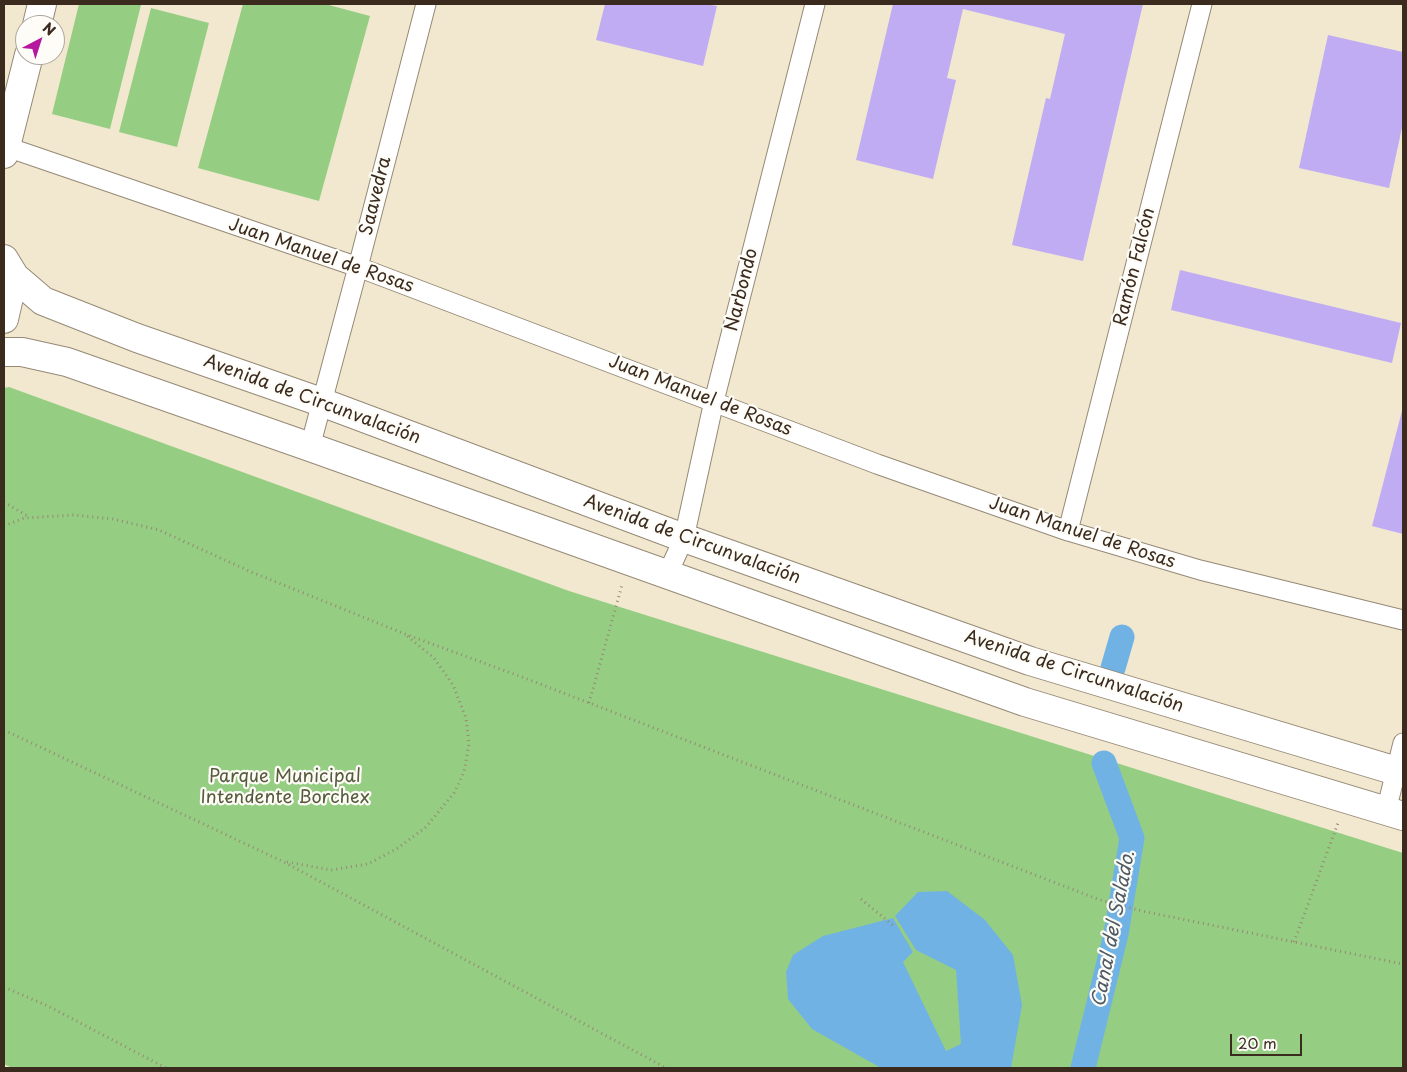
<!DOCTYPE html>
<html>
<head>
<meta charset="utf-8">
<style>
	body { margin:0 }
	#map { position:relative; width:1407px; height:1072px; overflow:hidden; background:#f1e8cf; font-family:"Playpen Sans",sans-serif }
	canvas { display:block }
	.frame { position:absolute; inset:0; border:5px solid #3b2a1e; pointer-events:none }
	.north { position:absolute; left:15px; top:15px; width:50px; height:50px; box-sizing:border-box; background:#fdfcf7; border:1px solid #afa8a0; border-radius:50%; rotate:40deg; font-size:14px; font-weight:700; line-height:20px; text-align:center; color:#3b2a1e }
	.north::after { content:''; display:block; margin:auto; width:18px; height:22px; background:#b5179e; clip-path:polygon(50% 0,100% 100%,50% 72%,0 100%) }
	.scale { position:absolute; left:1230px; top:1034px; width:72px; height:22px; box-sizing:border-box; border:2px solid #3b2a1e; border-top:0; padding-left:6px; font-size:15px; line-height:18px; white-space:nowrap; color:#3b2a1e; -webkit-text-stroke:4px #fdfcf7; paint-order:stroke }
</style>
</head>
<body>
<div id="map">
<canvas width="1407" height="1072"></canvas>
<div class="frame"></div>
<div class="north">N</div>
<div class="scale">20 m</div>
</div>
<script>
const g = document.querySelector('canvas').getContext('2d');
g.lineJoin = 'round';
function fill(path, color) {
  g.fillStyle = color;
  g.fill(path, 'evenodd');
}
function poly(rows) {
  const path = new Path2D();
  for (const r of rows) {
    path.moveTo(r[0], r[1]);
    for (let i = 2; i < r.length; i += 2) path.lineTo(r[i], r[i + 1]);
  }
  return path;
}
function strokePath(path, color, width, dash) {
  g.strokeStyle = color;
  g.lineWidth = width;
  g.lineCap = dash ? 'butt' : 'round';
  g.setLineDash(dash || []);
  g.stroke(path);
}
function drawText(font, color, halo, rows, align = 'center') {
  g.font = font + ' "Playpen Sans",sans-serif';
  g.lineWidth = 4.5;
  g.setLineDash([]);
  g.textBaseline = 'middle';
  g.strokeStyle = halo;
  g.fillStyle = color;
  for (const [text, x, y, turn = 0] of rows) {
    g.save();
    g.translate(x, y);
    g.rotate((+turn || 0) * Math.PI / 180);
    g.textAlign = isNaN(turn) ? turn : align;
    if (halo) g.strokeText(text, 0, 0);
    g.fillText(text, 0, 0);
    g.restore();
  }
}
fill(poly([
	[79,4,135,4,141,5,110,129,52,114],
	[243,4,325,4,370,16,319,201,198,168],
	[151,8,209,23,177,147,119,132],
	[9,387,569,591,1403,853,1403,1068,12,1068,4,1064,4,388]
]), '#95ce82');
fill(poly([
	[947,891,985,920,1013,955,1022,1005,1011,1068,881,1068,812,1029,788,999,786,972,793,955,823,936,893,918,913,952,903,962,946,1051,961,1044,956,970,916,950,895,916,918,892]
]), '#71b2e5');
strokePath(poly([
	[1113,668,1122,637],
	[1083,1068,1116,934,1132,838,1104,763]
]), '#71b2e5', 25);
fill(poly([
	[605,4,706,4,717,6,703,66,596,40],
	[893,4,1143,4,1083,261,1012,245,1046,98,1050,99,1065,34,963,9,947,78,956,80,933,179,856,160],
	[1328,35,1403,52,1403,123,1389,188,1299,168],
	[1180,270,1401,323,1392,363,1171,310],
	[1403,407,1403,534,1372,526]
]), '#c0acf3');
const street = poly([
	[4,146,358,267,877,464,1068,531,1200,570,1403,620],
	[310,447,358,267,426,4],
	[1068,531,1202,4],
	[667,575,684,538,714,401,815,4],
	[1386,811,1403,743]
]);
const secondary = poly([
	[37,25,42,4],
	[4,154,29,55]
]);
const highway = poly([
	[4,259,15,277,43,301,137,338,321,402,684,538,1030,661,1403,773],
	[4,319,10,293,8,276,4,262],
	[4,352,22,352,67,362,310,447,1025,702,1403,816]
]);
strokePath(street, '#968976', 21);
strokePath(secondary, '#968976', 30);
strokePath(highway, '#968976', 30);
strokePath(poly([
	[4,502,29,517],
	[4,526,24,518,74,515,113,519,159,530,249,571,405,634,522,677,1100,900,1142,911,1403,964],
	[589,703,622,585],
	[4,730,284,862,666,1068],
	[287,862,331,870,368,864,398,848,426,827,454,793,464,772,469,744,466,718,453,685,434,658,407,636],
	[861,899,895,927],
	[1294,942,1338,823],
	[4,987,48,1006,166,1068]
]), '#968976', 3, [1, 4]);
strokePath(street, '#fff', 19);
strokePath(secondary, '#fff', 28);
strokePath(highway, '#fff', 28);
drawText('18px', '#3b2a1e', '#fdfcf7', [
	["Saavedra",376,196,-76],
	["Juan Manuel de Rosas",321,256,19],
	["Ramón Falcón",1135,267,-76],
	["Narbondo",742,290,-76],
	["Juan Manuel de Rosas",700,396,21],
	["Avenida de Circunvalación",312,400,20],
	["Juan Manuel de Rosas",1082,533,18],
	["Avenida de Circunvalación",692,540,20],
	["Avenida de Circunvalación",1074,672,18]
]);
drawText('18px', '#565b3c', '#fdfcf7', [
	["Parque Municipal",285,777],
	["Intendente Borchex",285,798]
]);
drawText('italic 19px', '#4e5a64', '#fdfcf7', [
	["Canal del Salado.",1114,929,-79]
]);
</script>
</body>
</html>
